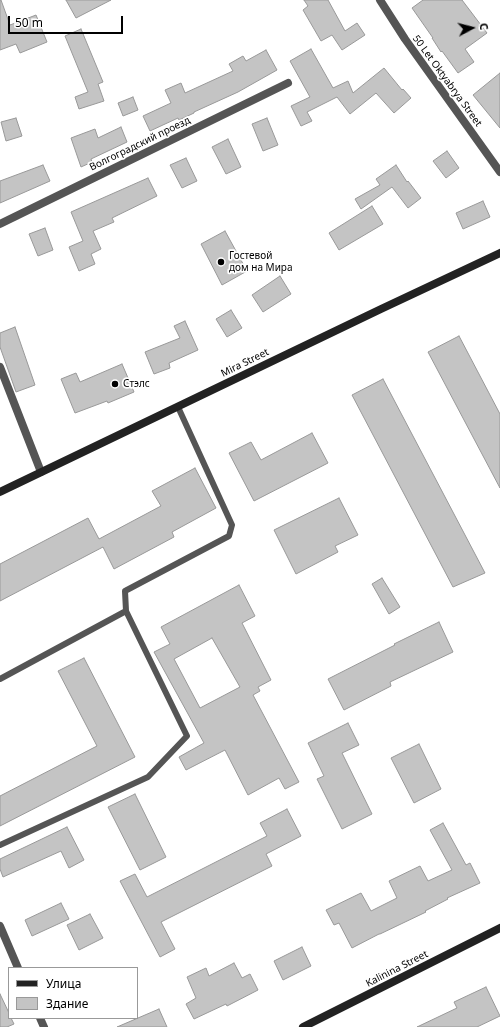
<!DOCTYPE html>
<html>
<head>
<meta charset="utf-8">
<style>
	body { margin:0 }
	#map { position:relative; width:500px; height:1027px; overflow:hidden; background:#fff; font-family:"Noto Sans",sans-serif }
	canvas { display:block }
	.legend { position:absolute; left:8px; top:967px; width:130px; height:52px; box-sizing:border-box; background:#fff; border:1px solid #999; margin:0; padding:5px 7px; list-style:none; font-size:12px; color:#000 }
	.legend li { display:flex; align-items:center; gap:8px; height:20px }
	.legend b { width:20px; border:1px solid #999 }
	.north { position:absolute; left:452px; top:8px; width:40px; height:40px; -webkit-text-stroke:3px #fff; paint-order:stroke; rotate:83deg; font-size:11px; font-weight:700; line-height:16px; text-align:center; color:#000 }
	.north::after { content:''; display:block; margin:auto; width:14px; height:18px; background:#000; clip-path:polygon(50% 0,100% 100%,50% 72%,0 100%) }
	.scale { position:absolute; left:8px; top:16px; width:115px; height:18px; box-sizing:border-box; border:2px solid #000; border-top:0; padding-left:5px; font-size:12px; line-height:14px; white-space:nowrap; color:#000; -webkit-text-stroke:3px #fff; paint-order:stroke }
</style>
</head>
<body>
<div id="map">
<canvas width="500" height="1027"></canvas>
<ul class="legend">
<li><b style="height:5px;background:#222"></b>Улица</li>
<li><b style="height:11px;background:#c4c4c4"></b>Здание</li>
</ul>
<div class="north">С</div>
<div class="scale">50 m</div>
</div>
<script>
const g = document.querySelector('canvas').getContext('2d');
g.lineJoin = 'round';
function fill(path, color) {
  g.fillStyle = color;
  g.fill(path, 'evenodd');
}
function poly(rows) {
  const path = new Path2D();
  for (const r of rows) {
    path.moveTo(r[0], r[1]);
    for (let i = 2; i < r.length; i += 2) path.lineTo(r[i], r[i + 1]);
  }
  return path;
}
function strokePath(path, color, width, dash) {
  g.strokeStyle = color;
  g.lineWidth = width;
  g.lineCap = dash ? 'butt' : 'round';
  g.setLineDash(dash || []);
  g.stroke(path);
}
function drawText(font, color, halo, rows, align = 'center') {
  g.font = font + ' "Noto Sans",sans-serif';
  g.lineWidth = 3.5;
  g.setLineDash([]);
  g.textBaseline = 'middle';
  g.strokeStyle = halo;
  g.fillStyle = color;
  for (const [text, x, y, turn = 0] of rows) {
    g.save();
    g.translate(x, y);
    g.rotate((+turn || 0) * Math.PI / 180);
    g.textAlign = isNaN(turn) ? turn : align;
    if (halo) g.strokeText(text, 0, 0);
    g.fillText(text, 0, 0);
    g.restore();
  }
}
const building = poly([
	[0,0,1,0,10,25,36,15,47,42,20,53,16,44,0,50,0,0],
	[66,0,111,0,76,18,66,0],
	[304,0,328,0,345,31,357,23,365,35,342,50,332,35,321,41,303,10,308,6,304,0],
	[423,0,462,0,487,33,465,49,474,62,458,73,442,51,441,52,432,38,433,38,412,8,423,0],
	[81,29,103,82,98,84,104,101,79,109,75,97,88,92,65,36,81,29],
	[311,49,333,88,348,81,353,93,384,68,402,90,403,89,411,98,394,113,376,93,350,114,337,97,307,112,312,121,301,126,291,106,310,97,290,61,311,49],
	[266,50,277,70,238,92,194,112,194,113,179,120,178,118,150,131,143,116,171,103,165,90,181,83,185,93,233,71,229,64,243,56,246,61,266,50],
	[500,73,500,128,473,95,500,73],
	[133,97,138,110,123,116,118,103,133,97],
	[16,118,22,136,6,141,1,122,16,118],
	[267,118,278,145,263,151,252,124,267,118],
	[121,127,127,142,91,159,92,162,81,167,71,138,95,129,98,138,121,127],
	[228,139,241,167,226,174,212,147,228,139],
	[447,151,459,168,446,178,433,161,447,151],
	[186,158,197,181,182,188,170,165,186,158],
	[43,165,50,181,0,203,0,181,43,165],
	[396,165,407,182,408,181,421,198,408,208,392,187,361,209,355,199,380,185,376,179,396,165],
	[148,178,157,196,112,218,114,222,93,231,101,249,91,254,95,264,79,271,69,247,83,241,71,212,148,178],
	[483,201,490,217,463,229,456,213,483,201],
	[372,206,383,224,339,250,329,233,372,206],
	[45,228,53,250,38,256,29,234,45,228],
	[225,231,247,271,222,285,201,244,225,231],
	[280,276,291,294,263,312,252,295,280,276],
	[231,310,242,328,227,337,216,319,231,310],
	[185,321,198,350,169,363,170,368,154,374,145,352,180,338,174,326,185,321],
	[15,327,35,385,16,392,0,347,0,333,15,327],
	[459,336,500,414,500,488,428,352,459,336],
	[122,364,134,392,108,403,107,401,75,413,61,379,76,373,80,382,122,364],
	[383,379,485,573,453,587,352,395,383,379],
	[312,433,328,463,254,501,229,453,251,442,261,460,312,433],
	[195,468,216,508,172,532,174,537,114,569,103,547,0,601,0,564,88,518,99,539,161,506,152,491,195,468],
	[339,498,358,535,335,546,338,552,296,574,274,530,339,498],
	[382,578,400,607,389,614,372,584,382,578],
	[239,585,255,616,242,623,271,680,258,687,260,691,253,695,299,782,285,789,279,778,248,795,225,750,186,770,179,757,204,743,154,652,170,644,161,627,239,585],
	[212,638,240,687,200,708,174,659,212,638],
	[439,622,453,652,390,682,391,686,344,710,328,679,395,645,394,644,439,622],
	[84,658,135,757,0,826,0,796,97,746,58,671,84,658],
	[348,723,359,745,342,753,372,814,342,829,317,779,324,776,308,743,348,723],
	[419,744,441,789,414,803,391,758,419,744],
	[135,794,166,857,140,870,108,807,135,794],
	[287,809,301,836,266,854,272,866,161,922,175,949,160,957,120,881,135,874,147,897,267,836,260,823,287,809],
	[443,823,466,865,470,863,480,883,447,898,448,899,425,911,426,912,380,934,379,934,352,948,339,923,334,925,326,910,361,893,371,911,397,898,389,881,420,866,428,881,452,870,430,830,443,823],
	[67,827,84,860,69,868,61,851,3,877,0,869,0,859,67,827],
	[61,903,69,919,32,936,25,920,61,903],
	[90,914,103,938,79,950,67,925,90,914],
	[302,947,311,966,283,980,274,961,302,947],
	[234,963,242,978,250,974,258,990,227,1006,226,1004,194,1019,186,1004,196,998,187,977,206,968,209,976,234,963],
	[486,987,500,1016,477,1027,417,1027,457,1008,454,1002,486,987],
	[0,994,9,1013,9,1018,11,1018,14,1024,7,1027,0,1027,0,994],
	[159,1009,167,1027,117,1027,159,1009]
]);
fill(building, '#c4c4c4');
strokePath(building, '#999', 1);
strokePath(poly([
	[0,679,126,611,125,591,229,536,232,525,178,407],
	[0,845,148,777,187,736,126,611]
]), '#555', 6);
strokePath(poly([
	[380,0,405,39,500,172],
	[0,224,288,83],
	[0,367,41,472],
	[0,926,18,968],
	[40,1018,44,1027]
]), '#555', 8);
strokePath(poly([
	[0,492,381,309,500,253],
	[303,1027,500,928]
]), '#222', 8);
for (const [x, y, r, color] of [
	[221,262,4,"#000"],
	[115,384,4,"#000"]
]) {
  const dot = new Path2D();
  dot.arc(x, y, r, 0, 2 * Math.PI);
  g.fillStyle = color;
  g.fill(dot);
  strokePath(dot, '#fff', 1.5);
}
drawText('10px', '#000', '#fff', [
	["50 Let Oktyabrya Street",447,81,54],
	["Волгоградский проезд",140,144,-26],
	["Mira Street",245,363,-26],
	["Kalinina Street",397,969,-27]
]);
drawText('10px', '#000', '#fff', [
	["Гостевой",229,256],
	["дом на Мира",229,268],
	["Стэлс",123,384]
], 'left');
</script>
</body>
</html>
